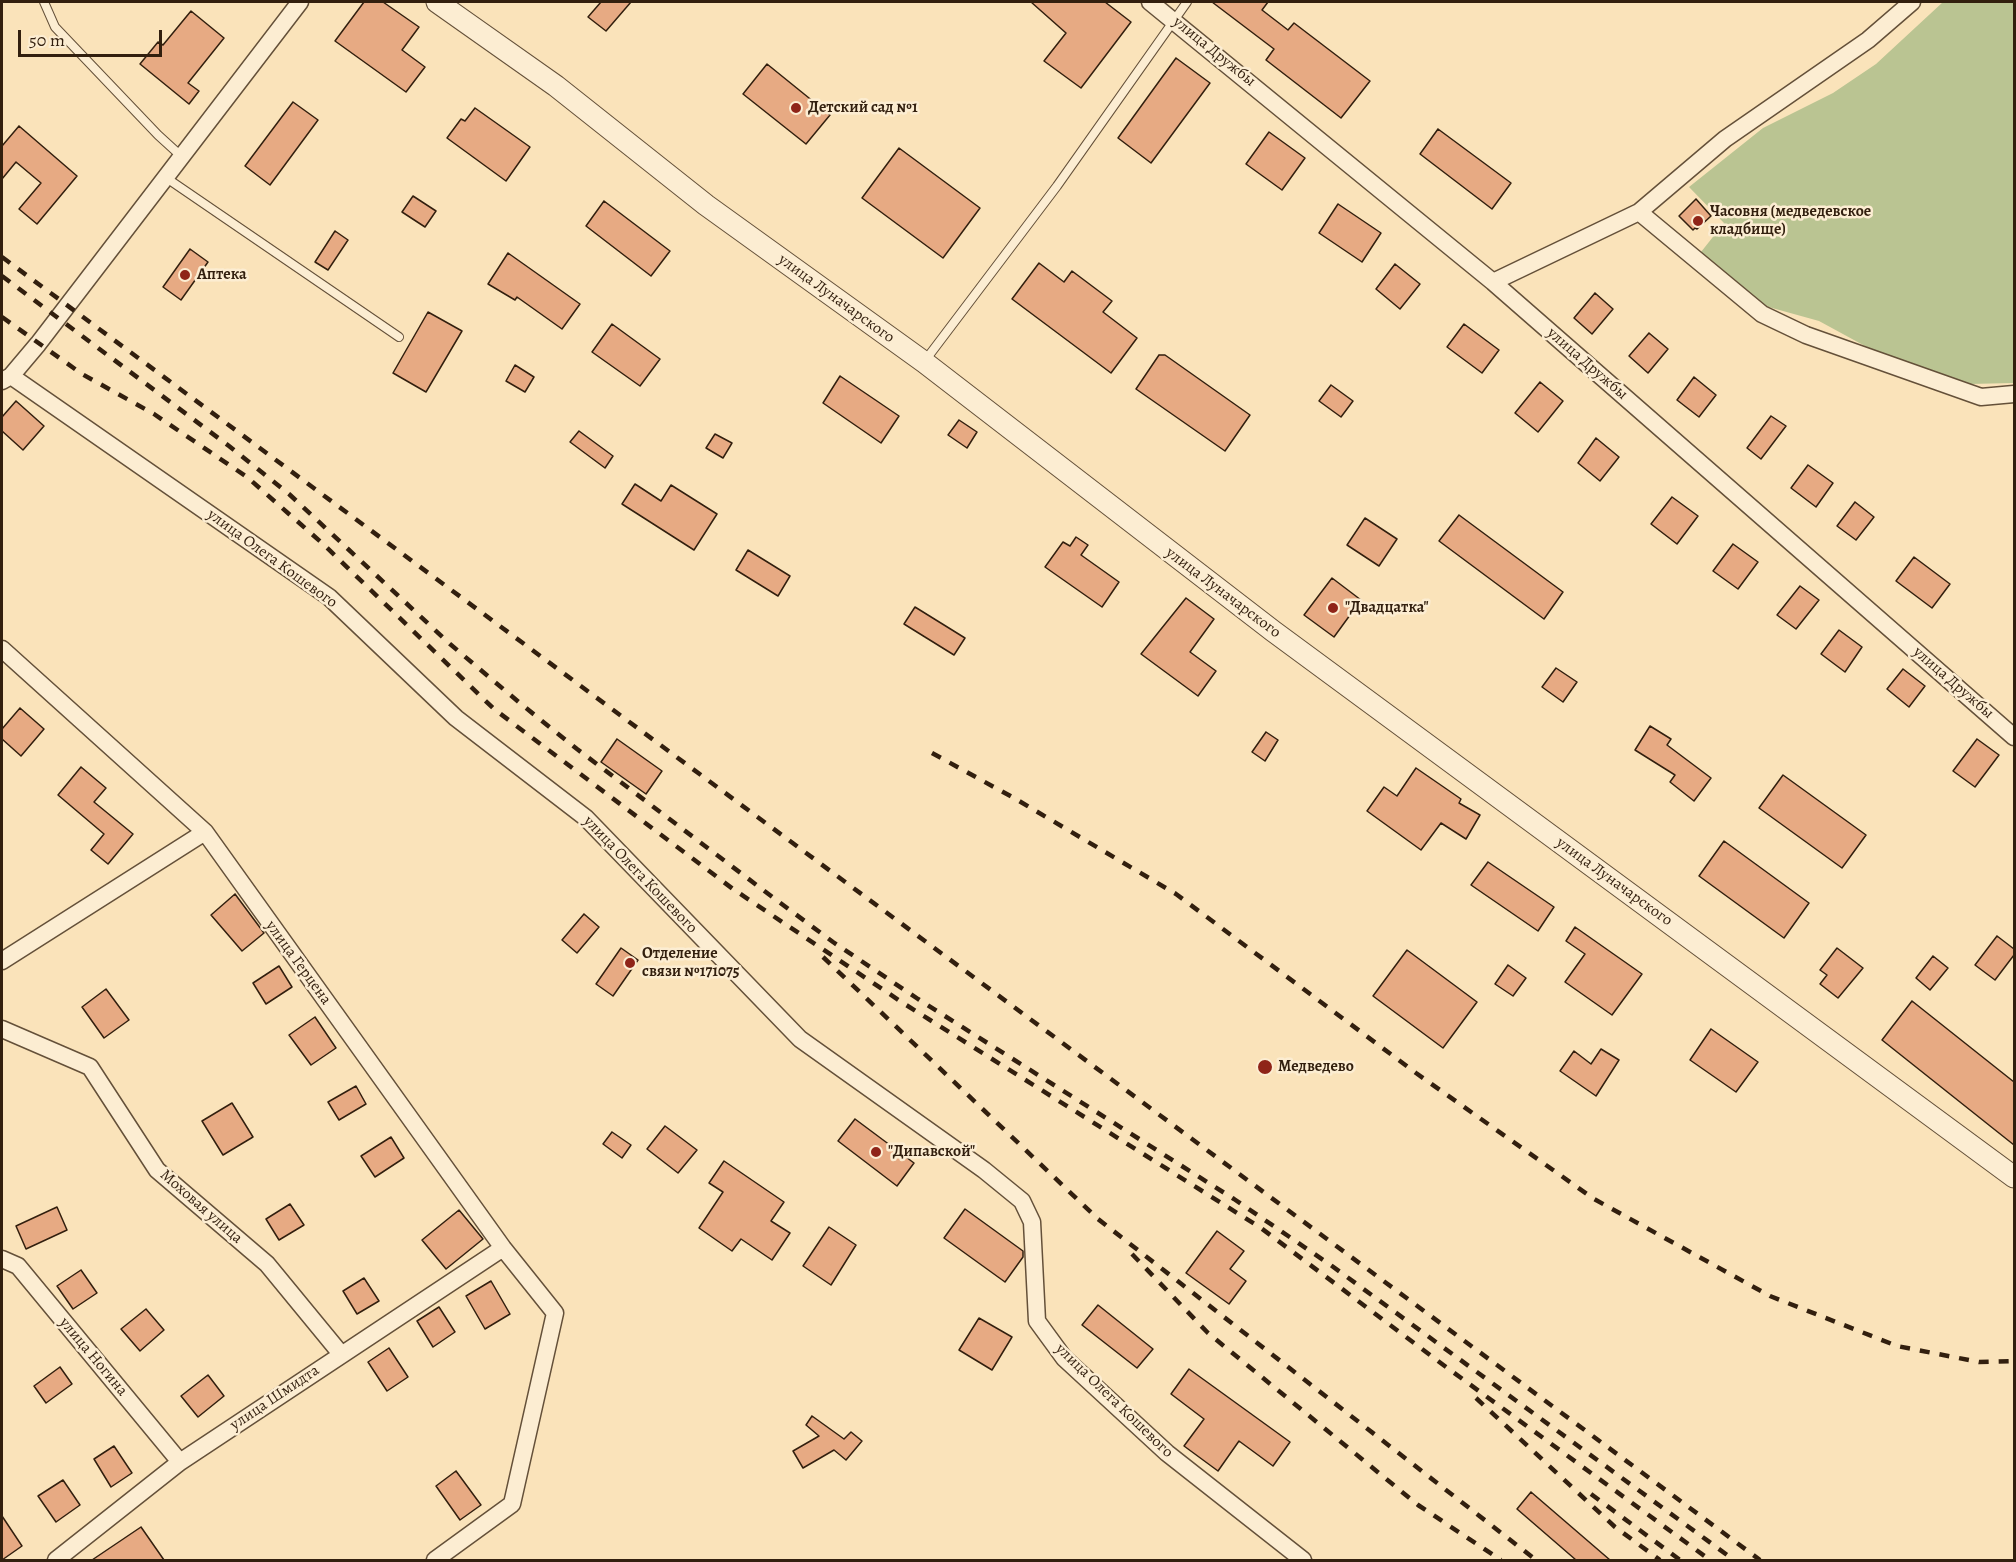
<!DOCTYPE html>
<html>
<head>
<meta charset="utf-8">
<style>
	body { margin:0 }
	#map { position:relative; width:2016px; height:1562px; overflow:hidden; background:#fae3ba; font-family:Alegreya,serif }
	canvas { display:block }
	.frame { position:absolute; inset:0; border:3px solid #321f0e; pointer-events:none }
	.scale { position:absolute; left:18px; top:30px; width:144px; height:27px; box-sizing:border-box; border:3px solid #321f0e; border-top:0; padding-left:8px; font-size:18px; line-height:21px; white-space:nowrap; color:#321f0e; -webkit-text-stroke:4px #fcedd2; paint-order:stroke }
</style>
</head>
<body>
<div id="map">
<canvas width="2016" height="1562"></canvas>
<div class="frame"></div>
<div class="scale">50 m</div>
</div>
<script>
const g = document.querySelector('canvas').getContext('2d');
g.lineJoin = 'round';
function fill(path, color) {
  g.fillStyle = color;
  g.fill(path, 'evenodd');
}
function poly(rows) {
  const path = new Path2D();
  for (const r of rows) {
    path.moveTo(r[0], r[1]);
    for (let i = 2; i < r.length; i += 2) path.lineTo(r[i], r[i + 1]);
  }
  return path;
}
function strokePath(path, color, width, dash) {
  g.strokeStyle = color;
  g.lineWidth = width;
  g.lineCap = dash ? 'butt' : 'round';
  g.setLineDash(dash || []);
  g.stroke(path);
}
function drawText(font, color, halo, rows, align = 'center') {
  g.font = font + ' Alegreya,serif';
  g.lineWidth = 5;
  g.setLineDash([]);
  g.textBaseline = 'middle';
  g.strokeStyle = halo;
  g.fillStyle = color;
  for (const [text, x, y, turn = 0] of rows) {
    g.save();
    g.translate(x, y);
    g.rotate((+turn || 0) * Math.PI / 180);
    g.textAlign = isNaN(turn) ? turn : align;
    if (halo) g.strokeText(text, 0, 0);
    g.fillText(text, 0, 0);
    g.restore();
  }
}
fill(poly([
	[1943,2,2014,2,2014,383,1970,384,1887,358,1819,321,1765,306,1701,252,1724,223,1689,187,1763,128,1833,93,1876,64]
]), '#bac492');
const building = poly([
	[364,2,383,2,419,27,402,50,425,67,406,92,335,41,364,2],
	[601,2,631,2,606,31,588,17,601,2],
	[1031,2,1105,2,1131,22,1081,88,1044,61,1066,33,1031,2],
	[1212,2,1268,2,1262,10,1288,30,1294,23,1370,81,1341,118,1266,60,1274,49,1212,2],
	[191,11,224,38,188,83,199,91,189,104,140,64,158,42,163,45,191,11],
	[1176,58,1210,83,1151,163,1118,138,1176,58],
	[767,64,830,115,806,144,743,94,767,64],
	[293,102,318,120,270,185,245,166,293,102],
	[475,108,530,147,506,181,447,138,461,119,465,121,475,108],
	[19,126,77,176,37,224,19,209,41,183,16,162,2,179,2,146,19,126],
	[1438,129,1511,183,1492,209,1420,154,1438,129],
	[1269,132,1305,158,1282,190,1246,164,1269,132],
	[899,148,980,208,943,258,862,198,899,148],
	[413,196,436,211,425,227,402,212,413,196],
	[1696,199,1711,216,1697,229,1695,228,1693,230,1679,216,1696,199],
	[604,201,670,251,651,276,586,226,604,201],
	[1338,204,1381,233,1362,262,1319,233,1338,204],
	[335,231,348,240,328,270,315,262,335,231],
	[190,249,208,262,181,300,163,287,190,249],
	[508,253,580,304,562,329,517,297,515,300,488,284,508,253],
	[1039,263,1064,282,1072,271,1112,301,1103,312,1137,338,1111,373,1012,299,1039,263],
	[1395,264,1420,284,1400,309,1376,289,1395,264],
	[1595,293,1613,309,1592,334,1574,318,1595,293],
	[428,312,462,331,426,392,393,373,428,312],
	[612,324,660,359,640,386,592,352,612,324],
	[1464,324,1499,350,1482,373,1447,347,1464,324],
	[1649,333,1668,349,1648,373,1629,356,1649,333],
	[1159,355,1165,355,1250,415,1225,451,1136,389,1159,355],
	[515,365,534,377,525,392,506,381,515,365],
	[840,376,899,416,881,443,823,403,840,376],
	[1694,377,1716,395,1699,417,1677,400,1694,377],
	[1540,382,1563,401,1538,432,1515,413,1540,382],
	[1331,385,1353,401,1341,417,1319,401,1331,385],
	[16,401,44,426,23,450,2,431,2,417,16,401],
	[1771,416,1786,426,1761,459,1747,448,1771,416],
	[959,420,977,432,967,448,948,435,959,420],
	[579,431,613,456,605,468,570,442,579,431],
	[715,434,732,443,723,458,706,448,715,434],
	[1596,438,1619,457,1600,481,1578,463,1596,438],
	[1808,465,1833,483,1816,507,1791,488,1808,465],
	[635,484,661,501,671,485,717,514,694,550,622,504,635,484],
	[1672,497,1698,516,1677,544,1651,524,1672,497],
	[1855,502,1874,517,1856,540,1837,526,1855,502],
	[1459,515,1563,592,1544,619,1439,541,1459,515],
	[1365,518,1397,539,1379,566,1347,545,1365,518],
	[1076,537,1088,545,1081,555,1119,582,1102,607,1045,567,1063,542,1070,546,1076,537],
	[1733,544,1758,562,1738,589,1713,571,1733,544],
	[748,550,790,576,778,596,736,570,748,550],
	[1914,557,1950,584,1932,608,1896,581,1914,557],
	[1332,578,1361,600,1334,637,1304,615,1332,578],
	[1800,586,1819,600,1796,629,1777,615,1800,586],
	[1186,598,1214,619,1190,652,1216,671,1198,696,1141,654,1186,598],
	[915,607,965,638,954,655,904,624,915,607],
	[1839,630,1862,647,1845,672,1821,654,1839,630],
	[1556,668,1577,682,1563,702,1542,687,1556,668],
	[1903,669,1925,686,1909,707,1887,689,1903,669],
	[20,708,44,729,21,756,2,739,2,729,20,708],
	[1650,726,1671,739,1667,745,1711,778,1694,801,1670,782,1675,775,1635,750,1650,726],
	[1266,732,1278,740,1265,761,1252,752,1266,732],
	[617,739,662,771,646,794,601,762,617,739],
	[1977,739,1999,755,1975,787,1953,771,1977,739],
	[81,767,106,788,94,802,133,834,108,864,91,850,104,834,58,795,81,767],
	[1416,768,1461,799,1459,803,1480,815,1466,839,1441,823,1421,850,1367,811,1384,787,1397,796,1416,768],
	[1783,775,1866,835,1842,868,1759,808,1783,775],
	[1724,841,1809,903,1784,938,1699,876,1724,841],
	[1488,862,1554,907,1538,931,1471,885,1488,862],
	[235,894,264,933,242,951,211,915,235,894],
	[584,914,599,927,577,953,562,940,584,914],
	[1575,927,1642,974,1612,1015,1565,982,1585,954,1566,941,1575,927],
	[1997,936,2014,949,2014,955,1995,980,1975,965,1997,936],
	[621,948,638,960,613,996,596,984,621,948],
	[1837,948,1863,968,1838,998,1820,984,1827,975,1820,970,1837,948],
	[1407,950,1477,1002,1443,1048,1373,996,1407,950],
	[1933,956,1948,968,1930,990,1916,978,1933,956],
	[1508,965,1526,978,1513,996,1495,984,1508,965],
	[279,966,292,987,266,1004,253,983,279,966],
	[106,989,129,1020,104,1038,82,1007,106,989],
	[1912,1001,2014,1082,2014,1145,1882,1040,1912,1001],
	[315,1017,336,1048,311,1065,289,1035,315,1017],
	[1711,1029,1758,1062,1736,1092,1690,1060,1711,1029],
	[1601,1049,1619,1060,1596,1096,1560,1071,1574,1051,1591,1064,1601,1049],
	[356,1086,366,1104,339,1120,328,1102,356,1086],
	[232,1103,253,1137,223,1155,202,1121,232,1103],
	[855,1119,914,1163,897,1186,838,1141,855,1119],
	[665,1126,697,1150,678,1173,647,1149,665,1126],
	[612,1132,631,1145,622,1158,603,1144,612,1132],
	[391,1137,404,1158,375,1177,361,1156,391,1137],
	[724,1161,784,1202,771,1221,790,1233,772,1260,741,1239,732,1251,699,1228,723,1192,709,1183,724,1161],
	[290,1204,304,1225,279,1240,266,1219,290,1204],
	[57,1207,67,1230,26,1249,16,1226,57,1207],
	[965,1209,1023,1251,1023,1257,1005,1282,944,1238,965,1209],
	[459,1210,483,1239,446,1269,422,1240,459,1210],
	[829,1227,856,1245,831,1285,803,1266,829,1227],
	[1217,1231,1244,1251,1230,1269,1246,1281,1229,1304,1186,1273,1217,1231],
	[81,1270,97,1293,73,1309,57,1286,81,1270],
	[364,1278,379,1301,357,1314,343,1291,364,1278],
	[491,1281,510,1314,485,1329,466,1296,491,1281],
	[1098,1305,1153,1349,1137,1368,1082,1325,1098,1305],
	[439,1307,455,1332,433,1347,417,1321,439,1307],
	[146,1309,164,1330,140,1351,121,1329,146,1309],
	[979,1318,1012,1337,992,1370,959,1350,979,1318],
	[389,1348,408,1377,387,1391,368,1362,389,1348],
	[60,1367,72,1384,46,1403,34,1386,60,1367],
	[1189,1369,1290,1442,1273,1466,1239,1441,1218,1471,1184,1446,1204,1419,1171,1394,1189,1369],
	[208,1375,224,1396,198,1417,181,1396,208,1375],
	[812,1416,844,1439,851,1432,862,1441,846,1460,834,1450,803,1468,793,1451,819,1436,806,1425,812,1416],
	[114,1446,132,1473,111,1487,94,1459,114,1446],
	[456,1471,481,1505,460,1520,436,1486,456,1471],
	[63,1480,80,1505,56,1522,38,1496,63,1480],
	[1531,1492,1610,1560,1576,1560,1517,1509,1531,1492],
	[2,1516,22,1546,2,1560,2,1516],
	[141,1527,164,1560,92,1560,141,1527]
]);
fill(building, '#e7aa83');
strokePath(building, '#321f0e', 1.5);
const service = poly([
	[44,2,55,27,158,135,181,156],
	[165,177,399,337],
	[924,362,1057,186,1187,2]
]);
const minor = poly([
	[1150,2,1493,282,2014,737],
	[1639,212,1762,314,1806,335,1981,397,2014,394],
	[1493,282,1639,212,1725,139,1868,40,1912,2],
	[11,376,329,597,456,718,586,818,800,1039,984,1170,1022,1201,1032,1222,1037,1321,1064,1358,1167,1453,1303,1560],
	[2,381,11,376,38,344,300,2],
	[2,649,205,832,503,1248,555,1313,512,1504,435,1560],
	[2,961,205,832],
	[2,1029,90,1067,157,1170,267,1264,341,1354],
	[2,1259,18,1266,180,1462],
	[56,1560,180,1462,503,1248]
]);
const tertiary = poly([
	[437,2,556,86,706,205,924,362,1273,631,2014,1177]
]);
strokePath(service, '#645039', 10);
strokePath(minor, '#645039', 19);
strokePath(tertiary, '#645039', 23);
strokePath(service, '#fcedd2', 8);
strokePath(minor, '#fcedd2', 16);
strokePath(tertiary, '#fcedd2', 21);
strokePath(poly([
	[2,257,1760,1560],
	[2,276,229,446,289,494,450,644,521,704,577,749,775,899,833,942,918,999,1234,1199,1332,1266,1734,1560],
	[2,317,82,374,154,414,247,477,322,543,494,709,733,889,903,1003,1261,1228,1442,1364,1710,1560],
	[932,753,1014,798,1176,894,1416,1073,1594,1199,1770,1296,1897,1346,1979,1362,2014,1361],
	[823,957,1098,1219,1536,1560],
	[1132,1254,1208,1333,1418,1505,1501,1560],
	[1476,1398,1615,1527,1660,1560],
	[1591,1494,1680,1560]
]), '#321f0e', 4.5, [10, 10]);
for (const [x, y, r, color] of [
	[796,108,6,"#8f2418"],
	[1698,221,6,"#8f2418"],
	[185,275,6,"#8f2418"],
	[1333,608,6,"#8f2418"],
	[630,963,6,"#8f2418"],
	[1265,1067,8,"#8f2418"],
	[876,1152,6,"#8f2418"]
]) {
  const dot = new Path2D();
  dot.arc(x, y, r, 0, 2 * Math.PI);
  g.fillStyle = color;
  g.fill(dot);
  strokePath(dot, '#fcedd2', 2);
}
drawText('16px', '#321f0e', '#fcedd2', [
	["улица Дружбы",1214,52,39],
	["улица Луначарского",836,299,36],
	["улица Дружбы",1587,364,41],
	["улица Олега Кошевого",272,559,36],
	["улица Луначарского",1223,593,37],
	["улица Дружбы",1953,683,41],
	["улица Олега Кошевого",640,875,46],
	["улица Луначарского",1614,882,36],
	["улица Герцена",298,963,54],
	["Моховая улица",201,1207,41],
	["улица Ногина",93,1357,50],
	["улица Шмидта",275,1398,-34],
	["улица Олега Кошевого",1114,1401,44]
]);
drawText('bold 16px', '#321f0e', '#fcedd2', [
	["Детский сад №1",808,108],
	["Часовня (медведевское",1710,212],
	["кладбище)",1710,230],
	["Аптека",197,275],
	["\"Двадцатка\"",1345,608],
	["Отделение",642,954],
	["связи №171075",642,972],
	["Медведево",1278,1067],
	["\"Дипавской\"",888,1152]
], 'left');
</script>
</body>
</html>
